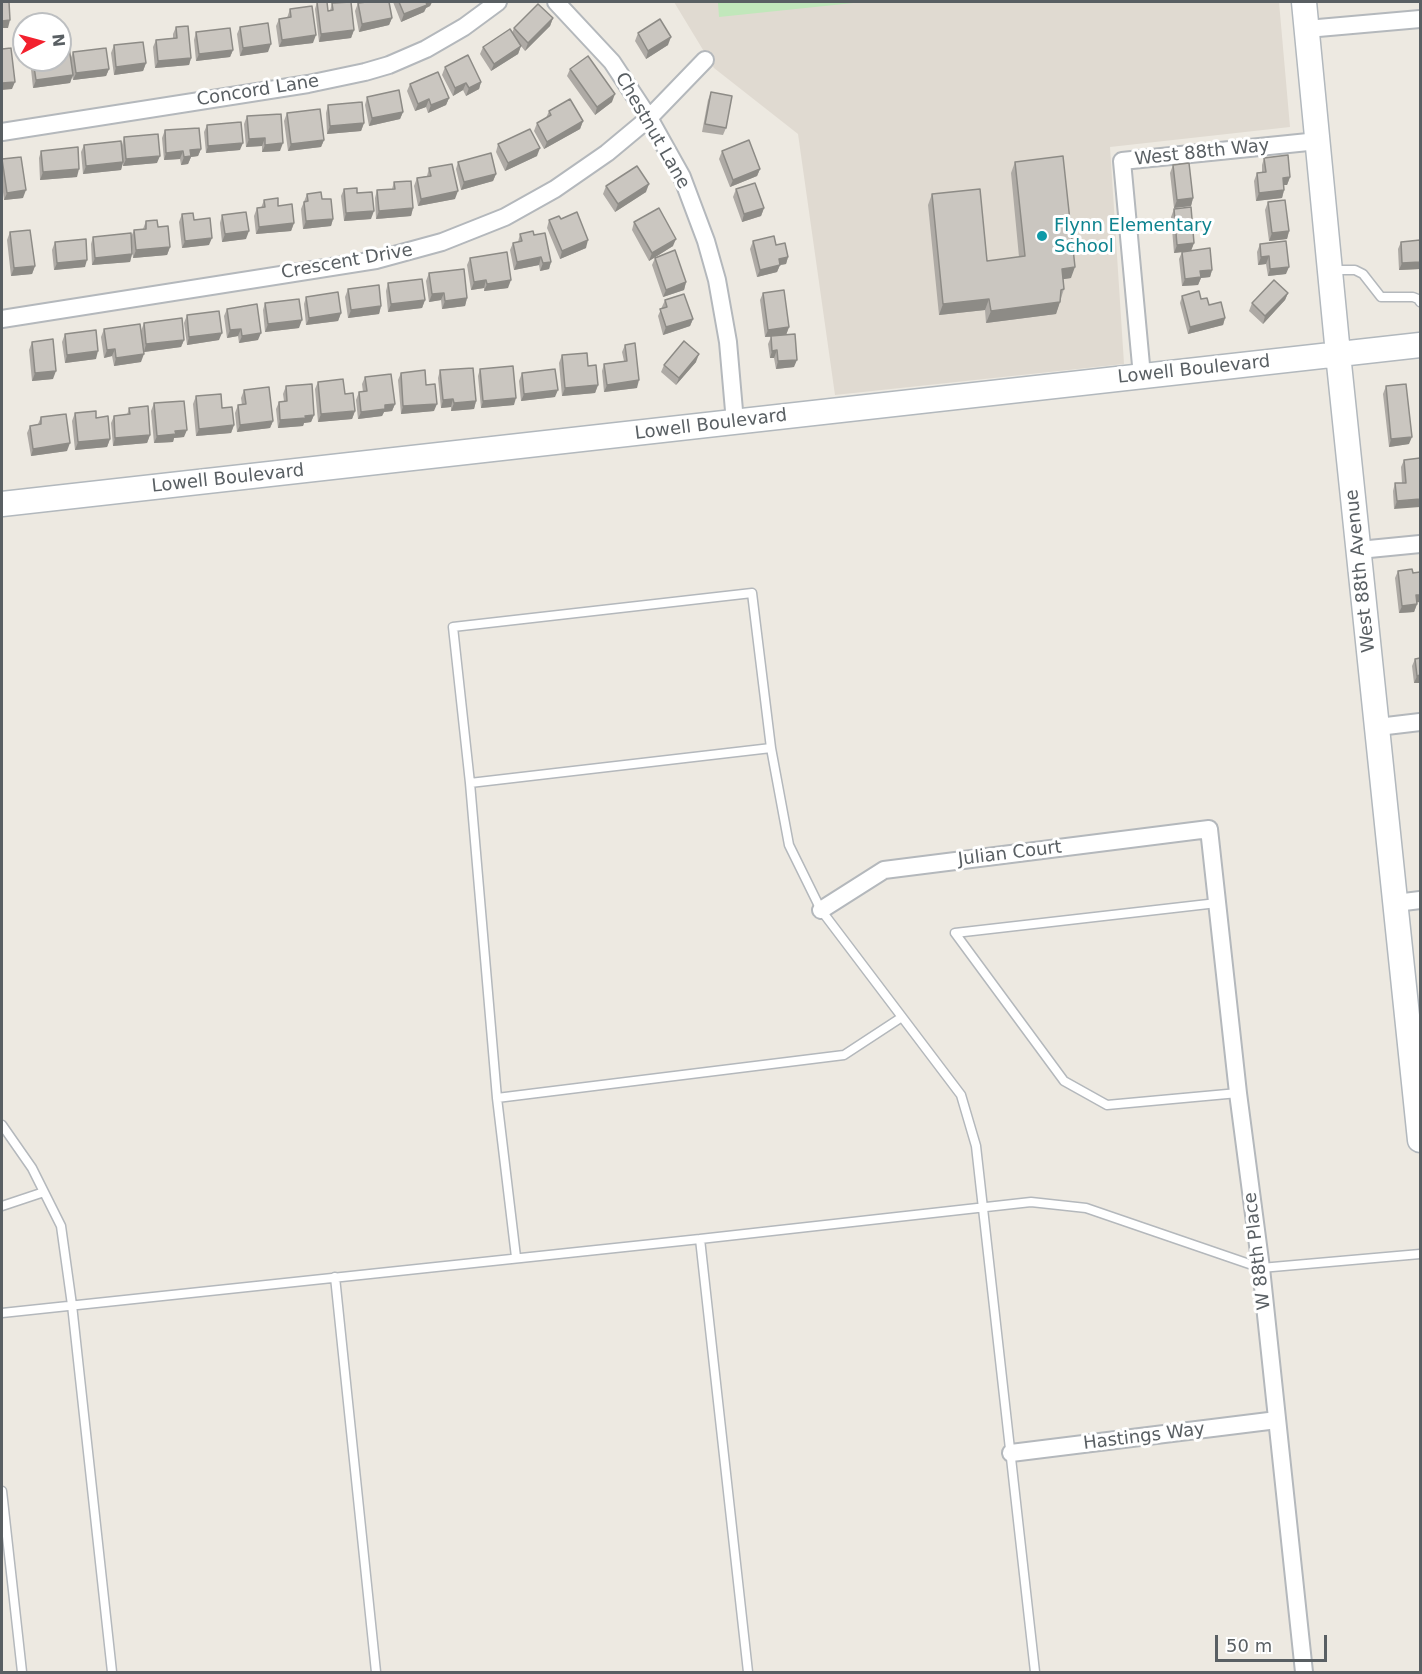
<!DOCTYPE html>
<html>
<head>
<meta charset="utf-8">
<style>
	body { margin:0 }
	#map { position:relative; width:1422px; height:1674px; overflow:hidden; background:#ede9e1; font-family:"DejaVu Sans",sans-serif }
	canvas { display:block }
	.frame { position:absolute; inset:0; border:3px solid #595f63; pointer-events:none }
	.north { position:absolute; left:12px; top:12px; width:60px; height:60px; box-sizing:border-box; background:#fff; border:2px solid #bdbfc1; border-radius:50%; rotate:84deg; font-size:16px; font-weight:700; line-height:24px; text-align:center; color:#595f63 }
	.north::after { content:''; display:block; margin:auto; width:21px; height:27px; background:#f3212e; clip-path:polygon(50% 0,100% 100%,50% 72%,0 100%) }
	.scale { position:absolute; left:1215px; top:1635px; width:112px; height:27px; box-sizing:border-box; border:3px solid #595f63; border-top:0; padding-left:8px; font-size:18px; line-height:21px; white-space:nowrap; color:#595f63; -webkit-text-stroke:4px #fff; paint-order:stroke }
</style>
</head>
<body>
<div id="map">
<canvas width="1422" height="1674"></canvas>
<div class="frame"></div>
<div class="north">N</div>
<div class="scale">50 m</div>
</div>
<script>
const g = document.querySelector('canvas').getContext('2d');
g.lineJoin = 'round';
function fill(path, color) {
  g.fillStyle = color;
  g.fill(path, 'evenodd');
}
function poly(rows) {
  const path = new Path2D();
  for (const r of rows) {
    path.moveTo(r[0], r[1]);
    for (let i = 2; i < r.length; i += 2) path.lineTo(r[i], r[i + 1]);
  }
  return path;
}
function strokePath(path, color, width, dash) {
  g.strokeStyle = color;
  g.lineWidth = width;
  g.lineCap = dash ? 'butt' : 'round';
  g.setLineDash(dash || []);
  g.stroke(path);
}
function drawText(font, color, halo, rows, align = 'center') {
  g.font = font + ' "DejaVu Sans",sans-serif';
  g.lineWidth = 6;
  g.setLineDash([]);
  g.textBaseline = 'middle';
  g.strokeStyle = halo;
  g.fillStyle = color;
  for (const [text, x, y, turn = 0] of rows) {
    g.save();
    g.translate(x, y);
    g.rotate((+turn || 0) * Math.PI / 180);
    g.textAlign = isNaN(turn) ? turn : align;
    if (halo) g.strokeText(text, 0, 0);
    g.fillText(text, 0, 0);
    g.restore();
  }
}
fill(poly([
	[674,2,1279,2,1290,127,1110,147,1124,364,835,395,798,134,714,68]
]), '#e0dad1');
fill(poly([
	[736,2,863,2,719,17,718,3]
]), '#c1e7bb');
const lane = poly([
	[1331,270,1355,270,1363,274,1381,297,1413,297,1418,299,1420,302],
	[771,748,789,845,821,910,961,1095,976,1146,1035,1672],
	[470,783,771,748,752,593,453,627,470,783,497,1098,516,1257],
	[1217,903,955,933,1064,1081,1107,1105,1238,1093],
	[497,1098,844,1055,902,1017],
	[2,1125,32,1168,61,1226,72,1305,112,1672],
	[2,1206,44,1192],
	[700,1239,1031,1202,1086,1208,1261,1268,1420,1254],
	[335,1277,376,1672],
	[2,1313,700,1239,748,1672],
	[2,1491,22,1672]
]);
const street = poly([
	[556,2,612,62,649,118,682,177,706,241,717,280,728,342,735,422],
	[1307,29,1420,19],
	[2,132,308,84,365,72,389,65,426,49,464,27,498,2],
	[2,319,376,260,442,242,505,217,555,189,607,153,649,118,705,60],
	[1142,376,1122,161,1318,141],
	[1359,550,1420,544],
	[1378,727,1420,722],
	[1396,903,1420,900],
	[821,910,884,870,1209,829,1238,1093,1261,1268,1304,1672],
	[1011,1453,1277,1420]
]);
const secondary = poly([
	[1304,2,1338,354,1420,1140],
	[2,504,1420,345]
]);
strokePath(lane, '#b4b8bc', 11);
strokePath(street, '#b4b8bc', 20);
strokePath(secondary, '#b2b8bd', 27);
strokePath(lane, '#fff', 8);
strokePath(street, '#fff', 16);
strokePath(secondary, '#fff', 24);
fill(poly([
	[317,2,328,11,330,11,332,3,354,30,351,38,319,42,315,9],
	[393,2,432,2,430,6,426,8,424,12,401,22],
	[358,3,392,18,389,25,359,32,355,11],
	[290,9,313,43,279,47,276,26,279,19,287,18],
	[553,18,550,26,525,51,521,46,518,54,491,71,480,54,483,47,512,33,514,28],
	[176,27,191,58,189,65,155,68,153,47,156,40,173,38,173,34],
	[240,27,268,52,240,56,237,34],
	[196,32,233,50,230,57,196,61,194,40],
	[638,33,668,45,646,59,635,41],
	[114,45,146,63,143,71,114,75,111,53],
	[73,52,109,69,106,76,73,80,72,76,70,83,33,88,30,60,70,60],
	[445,67,481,82,479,89,466,96,463,90,453,96,442,75],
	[570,69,612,102,595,115,567,76],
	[410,84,449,98,446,105,428,113,426,107,415,111,407,91],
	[711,92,726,128,723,135,702,132,708,100],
	[367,97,403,112,400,119,369,126,365,105],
	[328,105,364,123,361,131,327,134,326,113],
	[549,111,583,121,580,129,544,149,534,131,537,123,546,118],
	[287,113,324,140,321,147,288,151,284,121],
	[247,116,280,151,262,152,262,146,246,147,244,124],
	[207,125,240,150,206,153,204,132],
	[165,130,201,149,198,156,191,157,188,164,181,165,180,159,164,160,162,138],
	[124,137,157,163,123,166,123,163,121,170,83,174,81,152,84,145,122,145],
	[498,144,537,156,505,171,496,152],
	[41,151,77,177,40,180,39,158],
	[722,151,760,169,757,176,730,187,719,159],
	[1264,158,1290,177,1287,185,1284,185,1284,190,1282,198,1256,201,1254,181,1257,173,1262,172,1262,165],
	[2,159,23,198,4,200,2,184],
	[458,162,496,174,493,181,461,190,456,169],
	[1015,162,1071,278,1063,279,1064,289,1056,314,986,323,985,310,939,315,928,205,932,194,987,261,1019,257,1011,173],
	[1173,165,1193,198,1191,206,1174,208,1170,173],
	[429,168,455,199,418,206,414,186,417,178,427,176],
	[394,182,413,208,411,216,376,219,375,198,377,190,392,189],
	[606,186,646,192,615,212,603,194],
	[344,189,357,193,371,219,344,221,341,196],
	[736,189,764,208,761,216,742,222,733,197],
	[307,194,322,199,333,219,331,226,303,229,301,209],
	[264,200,278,206,294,223,291,231,256,234,254,216,257,208,261,208],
	[1268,202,1289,231,1287,239,1269,241,1265,210],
	[1174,209,1194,243,1191,250,1212,270,1210,277,1201,278,1198,285,1182,286,1179,259,1182,252,1174,253,1171,217],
	[182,214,194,220,209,245,182,248,179,222],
	[222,215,246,239,222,242,220,223],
	[549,220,586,248,560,259,547,228],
	[146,221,158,227,170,247,167,255,133,258,131,237,134,230,143,229],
	[634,222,673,246,649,261,632,230],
	[10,232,35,266,32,274,11,276,7,240],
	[520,234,534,235,551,262,549,269,540,271,539,265,514,270,510,250,513,243,518,242],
	[93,237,132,254,130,262,92,265,91,244],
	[1420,240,1420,269,1399,270,1398,249,1401,242],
	[753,241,776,245,788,257,786,264,780,265,777,272,757,277,750,249],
	[55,242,85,267,54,270,52,250],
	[1260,244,1286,274,1268,276,1266,264,1258,265,1257,252],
	[470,258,508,288,484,291,484,288,471,290,467,265],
	[655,258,686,282,684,290,663,297,652,265],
	[429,273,467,298,465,306,442,309,441,300,429,302,426,281],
	[388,283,425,300,422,308,388,312,386,291],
	[348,289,381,306,379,314,348,318,345,297],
	[763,293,789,327,786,335,794,367,776,369,774,358,770,358,768,344,771,337,765,337,760,300],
	[1288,293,1285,300,1263,324,1249,311,1252,303],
	[1182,296,1201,299,1225,318,1223,325,1188,334,1180,303],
	[306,297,341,313,338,321,306,325,304,304],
	[665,300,693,319,690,326,663,335,658,316],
	[265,303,299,328,265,332,263,310],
	[227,309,258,340,239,343,238,336,227,338,224,316],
	[187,315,219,340,187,345,184,323],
	[144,323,184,340,181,347,144,352,141,331],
	[104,329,141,362,114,366,112,356,104,358,101,337],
	[65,334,96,359,65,363,62,342],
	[32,342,53,379,32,381,29,350],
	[625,345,637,388,604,392,602,371,604,364,624,361,622,352],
	[562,355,598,385,595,393,562,396,559,363],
	[696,362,676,385,661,372,664,365],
	[480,369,514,405,481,408,478,376],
	[440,370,476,401,474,409,451,411,451,407,441,408,438,378],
	[401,373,426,385,434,411,401,414,398,380],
	[522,373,555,397,521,401,519,381],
	[365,377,395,404,392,411,384,412,382,416,358,419,356,400,359,392,363,392,362,384],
	[318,382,345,394,355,411,352,419,318,422,315,389],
	[286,386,314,415,311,422,304,423,303,426,278,428,276,409,279,402,284,401,283,394],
	[1386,386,1409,444,1389,447,1383,394],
	[244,390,273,421,270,428,237,432,235,413,238,405,242,405,241,398],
	[196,396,222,408,234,425,231,433,196,436,193,404],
	[154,403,184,437,174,438,173,442,154,443,151,411],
	[129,408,150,435,147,443,113,446,111,423,114,416,127,415],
	[75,413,96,418,110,439,107,447,75,450,72,421],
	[41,417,67,451,31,456,27,433,30,426,38,424],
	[1420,458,1394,509,1393,491,1395,483,1402,483,1401,467,1404,460],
	[1398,571,1413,573,1417,604,1414,612,1399,613,1395,578],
	[1415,659,1420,683,1414,683,1412,666]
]), '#aeaaa5');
fill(poly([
	[425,2,432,2,430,6,426,8,424,12,401,22,404,14],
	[392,18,389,25,359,32,362,24],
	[553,18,550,26,525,51,528,43],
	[10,20,8,28,2,28,2,21],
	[354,30,351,38,319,42,321,34],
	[316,35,313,43,279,47,282,40],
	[671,37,668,45,646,59,648,51],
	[271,44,268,52,240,56,243,48],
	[521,46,518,54,491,71,494,64],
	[233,50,230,57,196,61,199,54],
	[191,58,189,65,155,68,158,61],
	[146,63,143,71,114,75,116,67],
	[109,69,106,76,73,80,76,73],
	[73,75,70,83,33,88,36,80],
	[15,82,12,89,2,90,2,83],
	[481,82,479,89,466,96,469,88],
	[466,83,463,90,453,96,455,88],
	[615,94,612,102,595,115,597,107],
	[449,98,446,105,428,113,431,105],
	[429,99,426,107,415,111,418,104],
	[403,112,400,119,369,126,372,118],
	[583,121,580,129,544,149,547,142],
	[364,123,361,131,327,134,330,126],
	[265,138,262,146,246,147,249,139],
	[324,140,321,147,288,151,291,144],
	[243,143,240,150,206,153,208,146],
	[283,143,280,151,262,152,265,145],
	[540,148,537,156,505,171,508,163],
	[201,149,198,156,191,157,188,164,181,165,184,157,190,150],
	[183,151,180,159,164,160,166,153],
	[160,156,157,163,123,166,126,159],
	[123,162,121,170,83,174,86,166],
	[79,169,77,177,40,180,43,172],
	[760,169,757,176,730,187,733,180],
	[496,174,493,181,461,190,464,182],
	[1290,177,1287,185,1280,185,1283,178],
	[649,184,646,192,615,212,618,204],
	[26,190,23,198,4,200,7,193],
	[1284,190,1282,198,1256,201,1259,193],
	[458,191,455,199,418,206,421,199],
	[1193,198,1191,206,1174,208,1177,200],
	[413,208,411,216,376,219,379,211],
	[764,208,761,216,742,222,744,214],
	[374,211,371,219,344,221,346,213],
	[333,219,331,226,303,229,306,221],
	[294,223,291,231,256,234,259,227],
	[249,231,246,239,222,242,225,234],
	[1289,231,1287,239,1269,241,1272,233],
	[212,238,209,245,182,248,185,241],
	[676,239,673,246,649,261,652,253],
	[588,240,586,248,560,259,562,251],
	[1194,243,1191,251,1174,253,1177,245],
	[170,247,167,255,133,258,136,250],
	[132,254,130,262,92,265,95,258],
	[1269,256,1266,264,1258,265,1261,257],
	[541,257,539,265,514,270,517,262],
	[788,257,786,264,780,265,777,272,757,277,760,270,779,259],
	[87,260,85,267,54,270,57,263],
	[551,262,549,269,540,271,543,263],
	[1420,262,1420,269,1399,270,1402,263],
	[35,266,32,274,11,276,14,268],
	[1075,267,1071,278,1058,280,1062,269],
	[1289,267,1286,274,1268,276,1270,269],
	[1212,270,1210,277,1201,278,1198,285,1182,286,1185,279,1200,271],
	[486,280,484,288,471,290,474,282],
	[511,280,508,288,484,291,487,284],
	[686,282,684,290,663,297,666,290],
	[444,293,441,300,429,302,432,294],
	[1288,293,1285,300,1263,324,1265,316],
	[467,298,465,306,442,309,445,301],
	[989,299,985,310,939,315,943,304],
	[425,300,422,308,388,312,391,304],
	[1060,302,1056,314,986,323,991,311],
	[381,306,379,314,348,318,351,310],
	[341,313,338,321,306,325,309,318],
	[1225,318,1223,325,1188,334,1190,327],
	[693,319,690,326,663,335,666,327],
	[302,320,299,328,265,332,268,324],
	[789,327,786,335,765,337,768,330],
	[241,329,238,336,227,338,230,330],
	[222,333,219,340,187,345,189,337],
	[261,333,258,340,239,343,242,336],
	[184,340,181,347,144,352,146,344],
	[115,349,112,356,104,358,107,350],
	[777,350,774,358,770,358,772,351],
	[98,351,96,359,65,363,67,355],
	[144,354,141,362,114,366,116,358],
	[699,354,696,362,676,385,679,378],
	[797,360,794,367,776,369,778,361],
	[56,371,53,379,32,381,35,373],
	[639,380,637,388,604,392,607,385],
	[598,385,595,393,562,396,565,388],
	[558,390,555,397,521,401,524,394],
	[516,398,514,405,481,408,483,401],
	[453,399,451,407,441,408,443,400],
	[476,401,474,409,451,411,454,403],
	[395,404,392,411,384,412,382,416,358,419,361,412,385,405],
	[437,404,434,411,401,414,403,406],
	[355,411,352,419,318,422,321,414],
	[314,415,311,422,304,423,303,426,278,428,280,420],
	[273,421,270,428,237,432,240,425],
	[234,425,231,433,196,436,199,429],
	[187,430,184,437,174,438,173,442,154,443,157,436,175,431],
	[150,435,147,443,113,446,115,438],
	[1412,437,1409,444,1389,447,1391,439],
	[110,439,107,447,75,450,78,442],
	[70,443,67,451,31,456,33,449],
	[1420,499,1420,507,1394,509,1397,501],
	[1416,595,1420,595,1420,602,1413,603],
	[1417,604,1414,612,1399,613,1402,606],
	[1420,675,1420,683,1414,683,1417,676]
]), '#8d8b86');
const building = poly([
	[2,2,9,2,10,20,2,21,2,2],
	[317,2,327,2,328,11,333,10,332,3,351,2,354,30,321,34,317,2],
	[367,2,389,2,392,18,362,24,358,3,367,2],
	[399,2,426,2,427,5,404,14,399,2],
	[538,4,553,18,528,43,514,28,538,4],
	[312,6,316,35,282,40,279,19,291,17,290,9,312,6],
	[660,19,671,37,648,51,638,33,660,19],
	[268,23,271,44,243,48,240,27,268,23],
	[188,26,191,58,158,61,156,40,177,38,176,27,188,26],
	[230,28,233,50,199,54,196,32,230,28],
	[510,29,521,46,494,64,483,47,510,29],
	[143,42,146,63,116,67,114,45,143,42],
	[69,47,73,75,36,80,33,60,60,60,60,48,69,47],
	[11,48,15,82,2,83,2,49,11,48],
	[106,48,109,69,76,73,73,52,106,48],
	[468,55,481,82,469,88,466,83,455,88,445,67,468,55],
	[588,56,615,94,597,107,570,69,588,56],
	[438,72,449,98,431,105,429,99,418,104,410,84,438,72],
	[399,90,403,112,372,118,367,97,399,90],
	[711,92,732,96,726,128,705,124,711,92],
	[570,99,583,121,547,142,537,123,551,115,549,111,570,99],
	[362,102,364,123,330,126,328,105,362,102],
	[320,109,324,140,291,144,287,113,320,109],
	[281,114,283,143,265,145,265,138,249,139,247,116,281,114],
	[241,122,243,143,208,146,207,125,241,122],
	[199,128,201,149,190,150,191,156,184,157,183,151,166,153,165,130,199,128],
	[530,129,540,148,508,163,498,144,530,129],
	[158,134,160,156,126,159,124,137,158,134],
	[749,140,760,169,733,180,722,151,749,140],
	[121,141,123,162,86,166,84,145,121,141],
	[78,147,79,169,43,172,41,151,78,147],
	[491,153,496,174,464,182,458,162,491,153],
	[1288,155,1290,177,1283,178,1284,190,1259,193,1257,173,1266,172,1264,158,1288,155],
	[1063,156,1075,267,1062,269,1064,289,1061,290,1060,302,991,311,989,299,943,304,932,194,980,189,987,261,1025,256,1015,162,1063,156],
	[21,157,26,190,7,193,2,159,21,157],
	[1189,163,1193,198,1177,200,1173,165,1189,163],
	[452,164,458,191,421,199,417,178,431,176,429,168,452,164],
	[637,166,649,184,618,204,606,186,637,166],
	[411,181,413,208,379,211,377,190,395,189,394,182,411,181],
	[755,183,764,208,744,214,736,189,755,183],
	[357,188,357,193,372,192,374,211,346,213,344,189,357,188],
	[321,192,322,199,331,199,333,219,306,221,304,202,308,201,307,194,321,192],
	[278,198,278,206,292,204,294,223,259,227,257,208,265,207,264,200,278,198],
	[1285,200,1289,231,1272,233,1268,202,1285,200],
	[1191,207,1194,243,1177,245,1174,209,1191,207],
	[659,208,676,239,652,253,634,222,659,208],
	[246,212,249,231,225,234,222,215,246,212],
	[577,212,588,240,562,251,549,220,559,216,561,219,577,212],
	[193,213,194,220,210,218,212,238,185,241,182,214,193,213],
	[157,220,158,227,168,226,170,247,136,250,134,230,146,229,146,221,157,220],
	[30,230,35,266,14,268,10,232,30,230],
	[533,231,534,235,545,233,551,262,543,263,541,257,517,262,513,243,522,241,520,234,533,231],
	[131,233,132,254,95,258,93,237,131,233],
	[774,236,776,245,785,243,788,257,779,259,780,265,760,270,753,241,774,236],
	[86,239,87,260,57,263,55,242,86,239],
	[1420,240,1420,262,1402,263,1401,242,1420,240],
	[1286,241,1289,267,1270,269,1269,256,1261,257,1260,244,1286,241],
	[1210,248,1212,270,1200,271,1201,277,1185,279,1182,252,1210,248],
	[675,250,686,282,666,290,655,258,675,250],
	[507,252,511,280,487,284,486,280,474,282,470,258,507,252],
	[464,269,467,298,445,301,444,293,432,294,429,273,464,269],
	[422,279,425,300,391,304,388,283,422,279],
	[1274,280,1288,293,1265,316,1252,303,1274,280],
	[379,285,381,306,351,310,348,289,379,285],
	[784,290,789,327,768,330,763,293,784,290],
	[1199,291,1201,299,1207,298,1209,305,1221,302,1225,318,1190,327,1182,296,1199,291],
	[338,292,341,313,309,318,306,297,338,292],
	[684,294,693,319,666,327,660,309,667,307,665,300,684,294],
	[299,299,302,320,268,324,265,303,299,299],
	[257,304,261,333,242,336,241,329,230,330,227,309,257,304],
	[219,311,222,333,189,337,187,315,219,311],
	[182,318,184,340,146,344,144,323,182,318],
	[140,324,144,354,116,358,115,349,107,350,104,329,140,324],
	[96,330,98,351,67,355,65,334,96,330],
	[795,334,797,360,778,361,777,350,772,351,771,336,795,334],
	[53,339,56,371,35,373,32,342,53,339],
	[684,341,699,354,679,378,664,365,684,341],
	[635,343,639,380,607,385,604,364,627,361,625,345,635,343],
	[587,353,588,366,596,365,598,385,565,388,562,355,587,353],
	[513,366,516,398,483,401,480,369,513,366],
	[473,368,476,401,454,403,453,399,443,400,440,370,473,368],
	[555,369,558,390,524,394,522,373,555,369],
	[425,370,426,385,435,384,437,404,403,406,401,373,425,370],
	[391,374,395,404,385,405,385,409,361,412,359,392,367,391,365,377,391,374],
	[343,379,345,394,353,393,355,411,321,414,318,382,343,379],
	[312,384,314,415,305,416,306,418,280,420,279,402,287,401,286,386,312,384],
	[1406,384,1412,437,1391,439,1386,386,1406,384],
	[269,387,273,421,240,425,238,405,246,404,244,390,269,387],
	[221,394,222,408,232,407,234,425,199,429,196,396,221,394],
	[184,401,187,430,175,431,176,434,157,436,154,403,184,401],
	[148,406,150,435,115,438,114,416,130,414,129,408,148,406],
	[96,411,96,418,108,416,110,439,78,442,75,413,96,411],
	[66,414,70,443,33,449,30,426,41,424,41,417,66,414],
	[1420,458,1420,499,1397,501,1395,483,1406,483,1404,460,1420,458],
	[1412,569,1413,573,1420,572,1420,595,1416,595,1417,604,1402,606,1398,571,1412,569],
	[1420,658,1420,675,1417,676,1415,659,1420,658]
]);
fill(building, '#cac6c0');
strokePath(building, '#8d8b86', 1.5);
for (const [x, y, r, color] of [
	[1042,236,6,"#0f9aa8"]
]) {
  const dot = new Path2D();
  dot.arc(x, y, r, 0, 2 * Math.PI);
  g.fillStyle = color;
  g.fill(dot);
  strokePath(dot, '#fff', 2);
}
drawText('18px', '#595f63', '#fff', [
	["Concord Lane",258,91,-9],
	["Chestnut Lane",652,131,60],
	["West 88th Way",1202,153,-6],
	["Crescent Drive",347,262,-10],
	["Lowell Boulevard",1194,370,-6],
	["Lowell Boulevard",711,425,-7],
	["Lowell Boulevard",228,479,-6],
	["West 88th Avenue",1361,571,-96],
	["Julian Court",1010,854,-7],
	["W 88th Place",1258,1251,-97],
	["Hastings Way",1144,1437,-7]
]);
drawText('18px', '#0d838f', '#fff', [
	["Flynn Elementary",1054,226],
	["School",1054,247]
], 'left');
</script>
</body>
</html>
